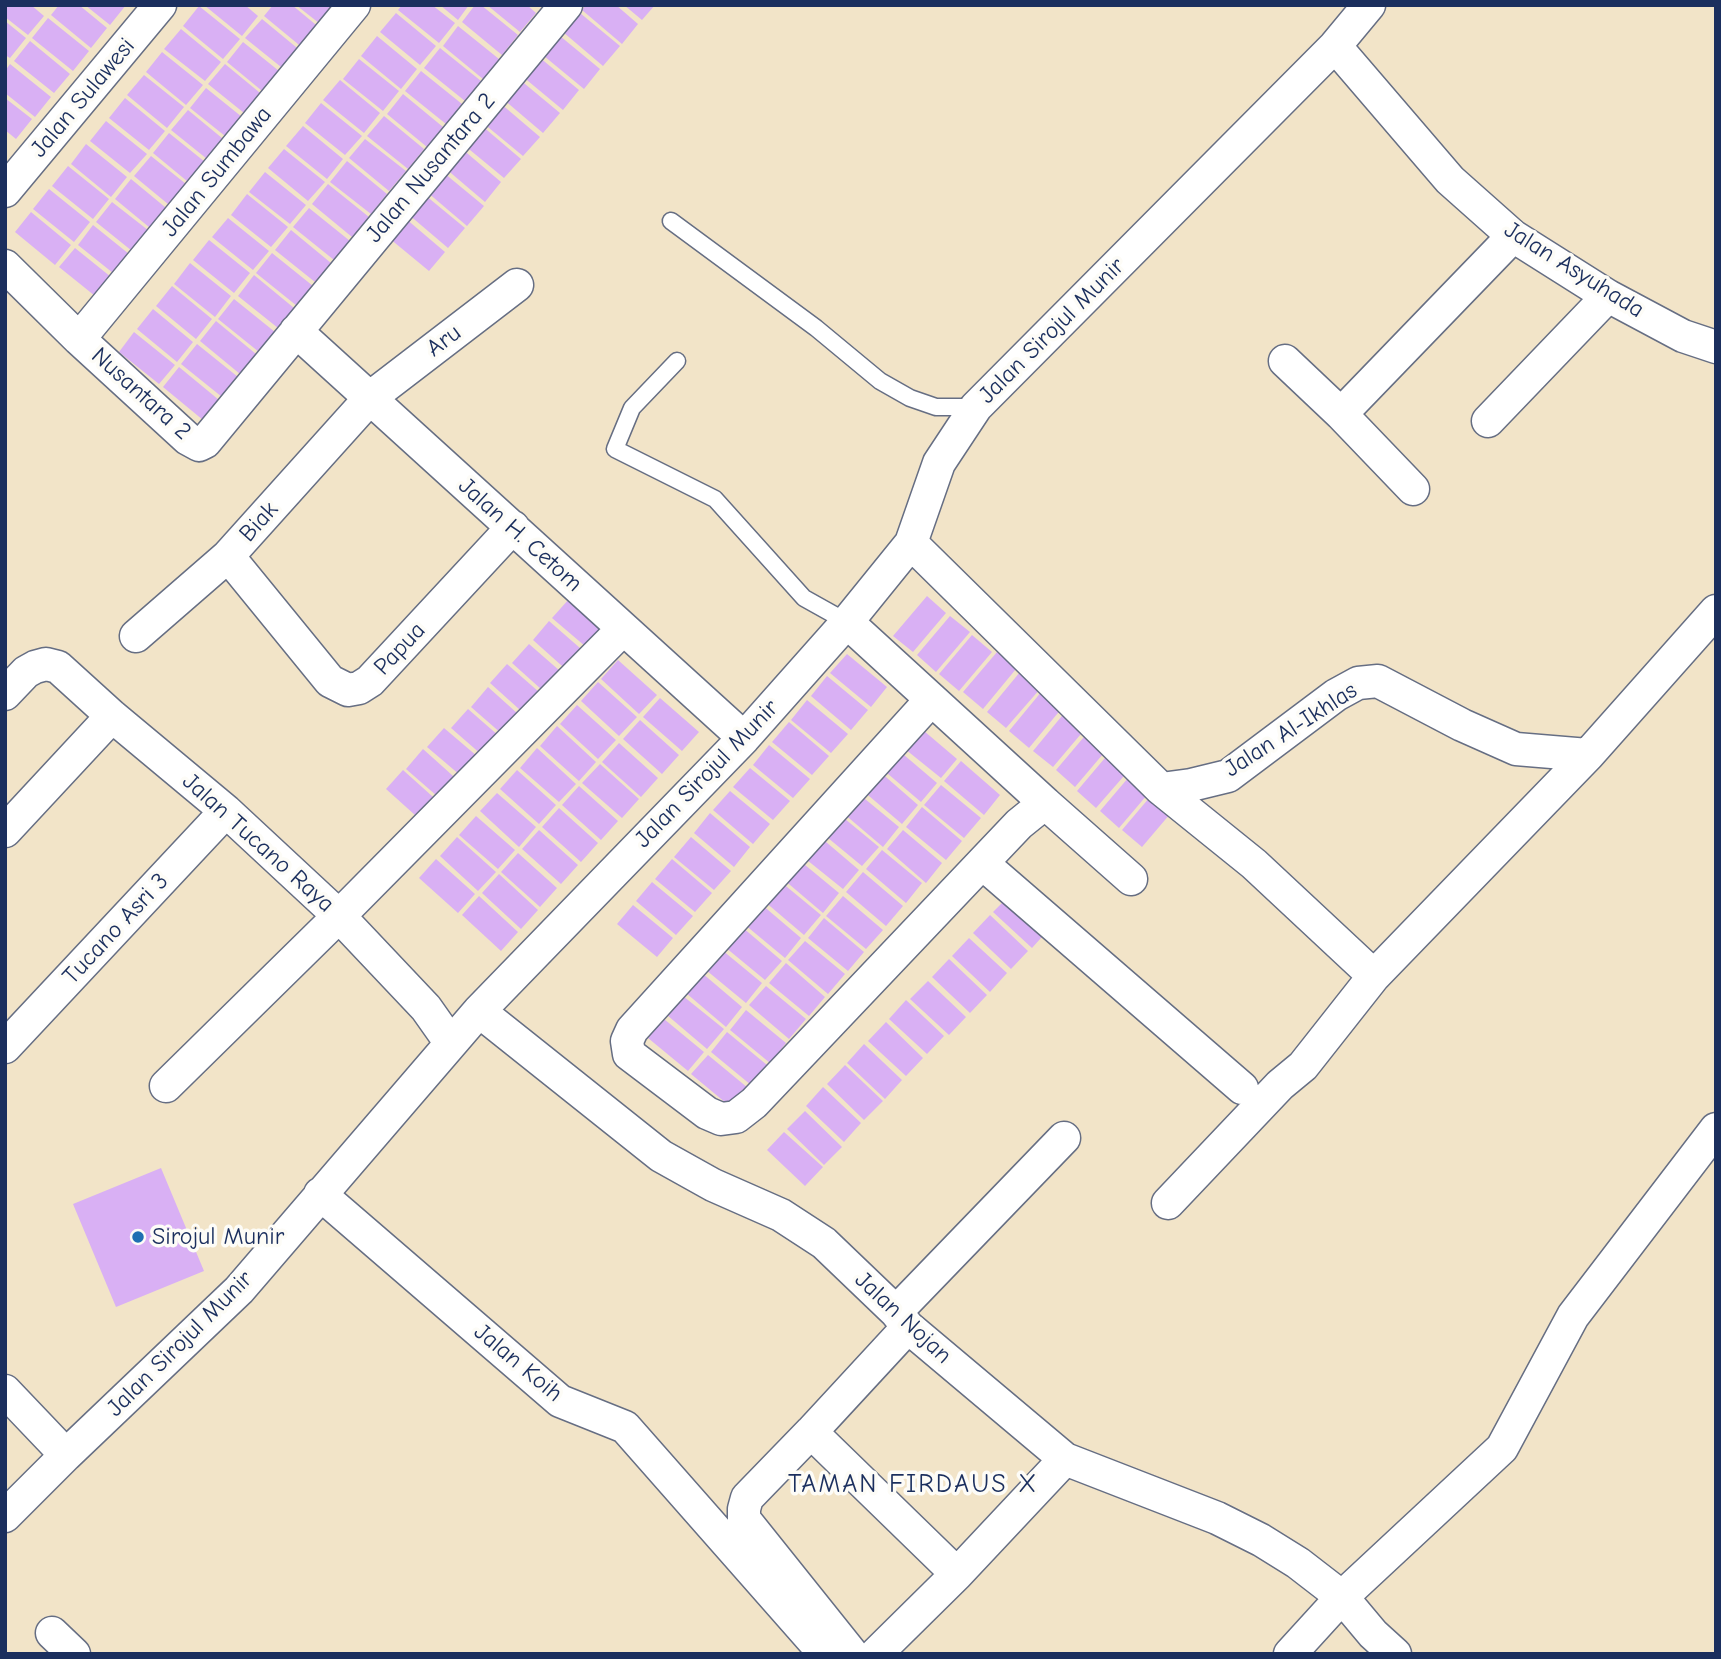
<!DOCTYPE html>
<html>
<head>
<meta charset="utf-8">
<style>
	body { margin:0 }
	#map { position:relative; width:1721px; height:1659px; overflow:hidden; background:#f2e4c8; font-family:"Comic Neue",sans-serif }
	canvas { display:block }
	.frame { position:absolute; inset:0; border:7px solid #1b2f5e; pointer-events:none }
</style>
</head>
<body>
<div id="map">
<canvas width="1721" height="1659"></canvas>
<div class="frame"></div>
</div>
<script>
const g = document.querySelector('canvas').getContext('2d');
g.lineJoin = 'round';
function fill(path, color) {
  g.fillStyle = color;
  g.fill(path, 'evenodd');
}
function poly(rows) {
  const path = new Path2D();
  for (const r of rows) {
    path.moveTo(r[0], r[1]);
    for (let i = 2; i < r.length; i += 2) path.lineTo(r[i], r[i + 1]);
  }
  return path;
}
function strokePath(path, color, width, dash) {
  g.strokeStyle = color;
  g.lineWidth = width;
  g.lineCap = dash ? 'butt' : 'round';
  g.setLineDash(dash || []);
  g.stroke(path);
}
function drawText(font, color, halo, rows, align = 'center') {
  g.font = font + ' "Comic Neue",sans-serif';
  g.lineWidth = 7;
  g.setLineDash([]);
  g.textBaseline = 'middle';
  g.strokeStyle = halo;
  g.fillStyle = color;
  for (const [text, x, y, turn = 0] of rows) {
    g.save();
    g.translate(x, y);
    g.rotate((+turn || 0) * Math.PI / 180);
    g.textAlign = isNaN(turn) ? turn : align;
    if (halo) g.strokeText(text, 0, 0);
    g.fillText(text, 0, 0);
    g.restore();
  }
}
fill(poly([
	[5,5,31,5,44,16,28,35,5,17],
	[59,5,79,5,107,28,91,48,51,15],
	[85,5,126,5,110,25],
	[204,5,245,5,258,16,242,36],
	[273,5,292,5,321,29,304,49,264,16],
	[296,5,338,5,324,27],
	[402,5,432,5,455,23,439,43,398,10],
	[440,5,469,5,458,20],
	[475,5,481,5,518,35,502,55,462,22],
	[487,5,527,5,536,13,520,32],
	[586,5,616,5,638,24,622,44,582,10],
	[624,5,655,5,642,20],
	[199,6,240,39,223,59,183,26],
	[396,13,436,46,420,65,380,32],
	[580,13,620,46,603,66,563,32],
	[48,18,89,51,73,71,32,38],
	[262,19,302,52,286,71,245,38],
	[5,21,26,38,10,58,5,55],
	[458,26,499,59,483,79,443,46],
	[181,29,221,62,205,81,164,49],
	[377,36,417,69,401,89,361,56],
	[560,36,600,69,584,89,544,56],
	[30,41,70,74,54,93,14,61],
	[243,42,284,75,267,95,227,62],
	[440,48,481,81,465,101,424,68],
	[162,52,203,85,186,105,146,72],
	[539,57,579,90,563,110,522,76],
	[359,59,399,91,383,111,343,79],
	[10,64,51,97,35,117,5,93,5,71],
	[225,64,265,97,249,117,208,84],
	[421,71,462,104,446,124,405,91],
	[144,75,184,107,167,128,127,95],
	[519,79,560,113,543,133,503,99],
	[340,80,380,113,364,133,323,100],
	[206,88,247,121,230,140,190,108],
	[403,94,443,127,427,147,387,114],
	[5,98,32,119,16,139,5,130],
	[125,98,165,131,149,150,109,118],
	[321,103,362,136,345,155,305,123],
	[500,103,540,137,523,156,483,123],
	[188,110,228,143,212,163,171,130],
	[384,116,424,149,408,169,367,136],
	[106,121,147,154,130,173,90,141],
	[481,125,521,159,504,178,464,145],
	[303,126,343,159,327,179,286,146],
	[169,133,210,166,193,186,153,153],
	[365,139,406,171,389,191,349,158],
	[86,144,127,177,111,197,71,164],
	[461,148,501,182,485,202,445,168],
	[284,149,325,182,308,201,268,168],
	[151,156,191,188,174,209,134,176],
	[347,161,387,194,371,214,330,182],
	[68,166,109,199,93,219,52,186],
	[265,172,306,205,290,224,249,192],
	[444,173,484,206,467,226,427,192],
	[131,179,171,212,155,232,115,199],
	[328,184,369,217,352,237,312,204],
	[49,189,90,222,74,242,33,209],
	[247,194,288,227,271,247,231,215],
	[425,195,465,228,448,248,408,214],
	[112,202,153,234,137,255,96,222],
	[309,208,350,241,334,260,293,227],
	[31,212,71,245,55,265,15,232],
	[228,218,269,251,253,270,212,237],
	[405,218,445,252,429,271,389,238],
	[93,225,134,258,118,277,78,245],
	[291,230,331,263,315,282,275,250],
	[209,240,250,273,234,293,193,260],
	[75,248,116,281,100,300,59,267],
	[272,253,313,286,297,306,256,273],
	[190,263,231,296,215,317,174,284],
	[254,275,294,308,278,328,238,296],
	[172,286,212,319,196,339,156,306],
	[234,299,275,332,259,352,218,319],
	[153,309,193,342,177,362,137,329],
	[216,321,256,354,240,374,200,341],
	[134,332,175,365,159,384,119,352],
	[197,344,238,377,222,397,181,364],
	[179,367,219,400,203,420,163,387],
	[927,596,946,613,913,652,893,636],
	[569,599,609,633,592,652,552,618],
	[950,616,970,632,936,672,917,655],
	[549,621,588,655,571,674,533,640],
	[972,635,992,652,959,691,939,674],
	[529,644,568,678,551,698,512,663],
	[997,652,1016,669,983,709,963,692],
	[847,654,887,687,871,707,830,673],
	[618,660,657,695,639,714,601,679],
	[507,664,547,699,529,718,490,683],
	[1020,672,1040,689,1006,728,987,712],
	[827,676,868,710,851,730,811,696],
	[598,682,637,717,619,736,581,701],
	[488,687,527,722,510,741,471,707],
	[1042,691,1062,708,1029,748,1009,731],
	[660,698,699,732,682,751,643,717],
	[807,700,848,734,831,753,791,720],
	[577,705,616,740,598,759,560,724],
	[468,709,507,743,490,762,451,728],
	[1066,711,1086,728,1053,767,1033,751],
	[640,720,679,755,662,774,623,739],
	[789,722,829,756,812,775,772,742],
	[917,725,957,759,941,778,900,745],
	[557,726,596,762,579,781,540,746],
	[444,728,484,762,467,781,427,747],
	[1089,731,1109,747,1075,787,1056,770],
	[619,743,658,778,641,797,602,762],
	[769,745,810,779,793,798,753,765],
	[537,748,576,784,559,802,520,768],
	[423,749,462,784,445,803,406,769],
	[897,749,937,783,921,802,881,768],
	[1110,752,1130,769,1096,808,1077,791],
	[961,761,1000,795,984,815,944,781],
	[600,764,639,799,622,818,582,783],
	[750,768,790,801,773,820,733,787],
	[403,770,442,805,425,824,386,789],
	[517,770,556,805,539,824,500,789],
	[879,771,918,805,902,824,862,790],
	[1134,771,1153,788,1119,828,1100,811],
	[941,785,981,818,964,838,924,805],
	[579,786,618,821,601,840,562,805],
	[730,791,770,824,753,844,713,810],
	[1155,791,1176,807,1142,847,1122,830],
	[497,793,536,827,519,847,480,811],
	[859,794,899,827,883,847,843,813],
	[922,807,962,841,946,860,906,827],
	[559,808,598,843,581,862,542,827],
	[710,813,750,847,734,867,694,833],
	[839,814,879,847,862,866,822,833],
	[476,816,515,850,498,869,459,835],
	[539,830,578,865,561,884,522,849],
	[903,830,942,863,926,883,887,849],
	[819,836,859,870,843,889,802,856],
	[457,837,496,872,478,891,440,856],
	[691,837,731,871,714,890,674,857],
	[882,850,922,883,906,903,866,869],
	[518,853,557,888,540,907,501,872],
	[436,859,475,894,458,913,419,878],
	[672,859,712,893,695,912,655,879],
	[799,860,839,893,823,913,783,879],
	[863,872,903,906,886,926,846,892],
	[499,874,538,910,521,929,482,893],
	[652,882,693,916,676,935,636,901],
	[781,882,821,915,804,935,764,901],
	[1011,894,1049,929,1032,948,993,912],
	[479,896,518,932,501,951,462,915],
	[843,896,883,930,866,949,826,916],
	[761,904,801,938,785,958,744,924],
	[633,905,673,938,657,957,617,924],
	[990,915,1028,951,1011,969,973,933],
	[824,918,864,952,848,971,808,938],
	[742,927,782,961,765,980,725,947],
	[969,938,1007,973,990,992,952,956],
	[805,941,845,974,828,994,788,960],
	[722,950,762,983,746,1003,706,970],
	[949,959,987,995,970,1013,932,977],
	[786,963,825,997,809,1016,769,983],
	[702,973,742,1007,726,1027,686,993],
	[928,981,966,1017,949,1035,910,999],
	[766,986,806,1019,789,1039,749,1005],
	[683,996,724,1029,707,1049,667,1015],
	[906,1000,944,1036,927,1054,889,1019],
	[746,1010,786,1043,770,1063,730,1030],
	[664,1019,704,1052,688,1071,648,1038],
	[886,1022,923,1058,906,1076,868,1041],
	[727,1032,767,1065,751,1085,711,1052],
	[864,1044,902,1080,885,1099,847,1063],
	[708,1055,748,1088,732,1108,691,1074],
	[845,1065,883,1101,864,1120,827,1084],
	[823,1087,861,1123,844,1142,806,1106],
	[805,1111,842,1147,824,1165,787,1129],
	[784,1132,823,1167,805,1186,767,1150],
	[161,1168,204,1271,116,1307,73,1204]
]), '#d9b0f4');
const service = poly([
	[671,221,816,328,880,381,910,398,936,407,976,407],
	[677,361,632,408,615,449,715,499,804,598,847,622]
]);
const minor = poly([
	[1335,46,1450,180,1513,236,1608,296,1683,336,1716,347],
	[5,191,160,5],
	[5,266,79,339,188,439,199,445,205,442,566,5],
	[296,331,744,738],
	[79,339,354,5],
	[1285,361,1341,414,1513,236],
	[1341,414,1413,489],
	[1488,421,1608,296],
	[911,543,1161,789,1191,785,1228,776,1336,695,1358,683,1378,681,1462,725,1516,749,1588,755],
	[228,556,330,681,348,690,359,688,370,681,513,527],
	[847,622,1045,803,1019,824,754,1103,736,1117,721,1119,707,1113,629,1054,627,1041,632,1030,931,700],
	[136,636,228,556,371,397,517,285],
	[5,694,26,672,35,667,46,664,58,667,112,716,226,811,339,916,426,1008,450,1042],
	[1161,789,1254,864,1374,976],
	[1045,803,1131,879],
	[5,831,112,716],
	[982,863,1242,1088],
	[479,1011,661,1156,713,1185,781,1215,824,1243,896,1312,908,1327,1065,1459,1217,1518,1261,1540,1298,1563,1342,1597,1373,1634,1395,1654],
	[5,1047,226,811],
	[166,1086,339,916,623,629],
	[320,1194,560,1401,625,1427,825,1654],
	[1168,1203,1280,1085,1303,1066,1374,976,1588,755,1716,611],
	[896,1312,1064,1138],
	[5,1391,66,1455],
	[811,1432,957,1574],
	[5,1516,66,1455,239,1290,479,1011,744,738,847,622,911,543,939,463,976,407,1335,46,1369,5],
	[52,1633,74,1654],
	[852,1654,744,1519,744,1509,747,1498,811,1432,908,1327],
	[876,1654,957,1574,1065,1459],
	[1290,1654,1342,1597,1502,1448,1573,1316,1716,1129]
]);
strokePath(service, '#666e83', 19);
strokePath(minor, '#666e83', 35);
strokePath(service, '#fff', 16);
strokePath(minor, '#fff', 32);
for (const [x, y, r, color] of [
	[138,1237,7,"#1f6fb2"]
]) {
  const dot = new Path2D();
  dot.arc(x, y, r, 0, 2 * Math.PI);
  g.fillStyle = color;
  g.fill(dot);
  strokePath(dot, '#fdfcf7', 2.5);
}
drawText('24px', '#1b2f5e', '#fdfcf7', [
	["Jalan Sulawesi",83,98,-50],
	["Jalan Nusantara 2",431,168,-50],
	["Jalan Sumbawa",217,172,-51],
	["Jalan Asyuhada",1574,270,32],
	["Jalan Sirojul Munir",1052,331,-45],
	["Aru",444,341,-37],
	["Nusantara 2",141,394,42],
	["Biak",259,522,-48],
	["Jalan H. Cetom",520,535,42],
	["Papua",400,649,-47],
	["Jalan Al-Ikhlas",1291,730,-33],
	["Jalan Sirojul Munir",707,774,-46],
	["Jalan Tucano Raya",258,843,42],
	["Tucano Asri 3",116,929,-47],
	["Jalan Nojan",903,1318,43],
	["Jalan Sirojul Munir",180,1344,-45],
	["Jalan Koih",518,1363,40]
]);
drawText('24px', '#1b2f5e', '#fdfcf7', [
	["Sirojul Munir",152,1237]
], 'left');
g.letterSpacing = '2px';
drawText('26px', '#1b2f5e', '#fdfcf7', [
	["TAMAN FIRDAUS X",913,1485]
]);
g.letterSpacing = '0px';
</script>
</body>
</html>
